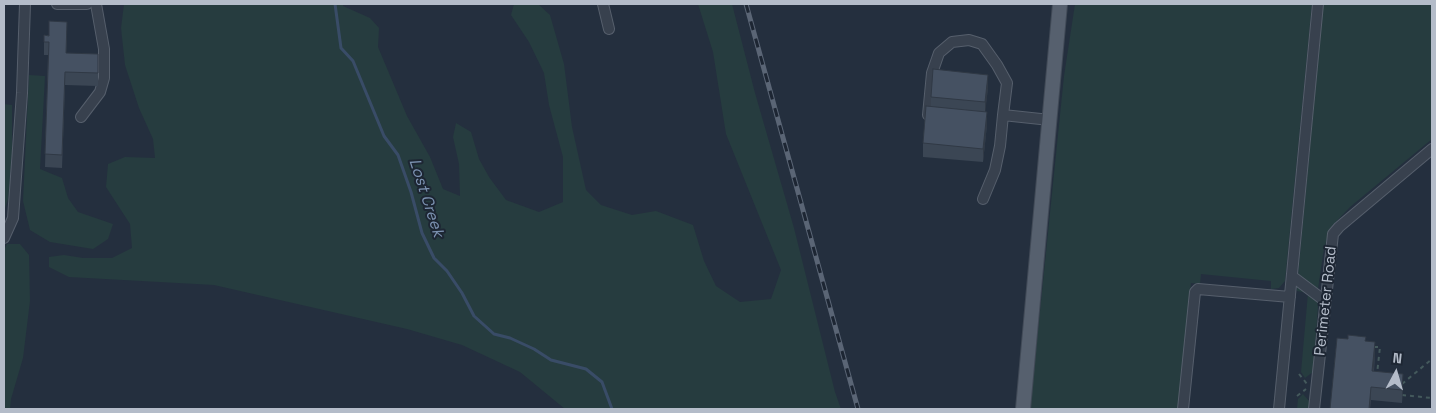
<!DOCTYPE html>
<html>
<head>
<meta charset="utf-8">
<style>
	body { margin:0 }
	#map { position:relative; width:1436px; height:413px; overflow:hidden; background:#242f3e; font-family:"Space Grotesk",sans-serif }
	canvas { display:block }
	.frame { position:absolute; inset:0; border:5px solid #b4bcc9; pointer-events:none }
	.north { position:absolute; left:1371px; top:348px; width:50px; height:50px; -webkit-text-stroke:4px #1d2633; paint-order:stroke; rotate:6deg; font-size:14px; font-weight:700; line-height:20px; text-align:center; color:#b4bcc9 }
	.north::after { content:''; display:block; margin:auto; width:18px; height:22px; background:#b4bcc9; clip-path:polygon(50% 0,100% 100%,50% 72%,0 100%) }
</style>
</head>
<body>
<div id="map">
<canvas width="1436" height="413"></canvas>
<div class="frame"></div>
<div class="north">N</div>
</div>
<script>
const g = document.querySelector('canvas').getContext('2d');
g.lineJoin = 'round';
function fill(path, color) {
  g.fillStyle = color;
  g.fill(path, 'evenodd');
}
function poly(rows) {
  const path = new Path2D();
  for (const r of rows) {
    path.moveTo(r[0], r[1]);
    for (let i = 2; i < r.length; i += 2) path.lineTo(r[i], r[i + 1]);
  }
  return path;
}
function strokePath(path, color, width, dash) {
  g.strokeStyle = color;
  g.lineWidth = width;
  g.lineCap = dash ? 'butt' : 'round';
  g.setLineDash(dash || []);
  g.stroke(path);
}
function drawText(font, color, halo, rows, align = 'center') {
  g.font = font + ' "Space Grotesk",sans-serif';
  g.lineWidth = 4;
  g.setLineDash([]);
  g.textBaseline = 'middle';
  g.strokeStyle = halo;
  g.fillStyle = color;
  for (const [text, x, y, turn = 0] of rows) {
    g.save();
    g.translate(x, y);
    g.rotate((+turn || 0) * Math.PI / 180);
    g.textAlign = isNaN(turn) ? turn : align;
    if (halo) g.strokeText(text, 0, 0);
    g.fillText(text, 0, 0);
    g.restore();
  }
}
fill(poly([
	[124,4,343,4,343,6,370,18,379,28,378,47,407,116,430,157,443,189,460,196,459,164,453,137,456,123,471,132,479,159,489,177,506,200,539,212,563,202,563,157,549,105,544,73,529,42,511,15,514,4,538,4,550,15,564,64,572,127,586,190,601,205,632,215,656,211,693,225,704,261,716,286,740,302,771,299,781,270,726,134,713,52,698,4,732,4,755,93,794,228,835,392,841,409,565,409,520,372,462,345,407,329,214,285,69,277,49,267,49,257,64,255,83,258,112,258,132,248,130,224,106,187,108,164,125,157,155,158,153,139,139,108,125,65,121,28],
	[1075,4,1312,4,1285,281,1279,288,1271,289,1271,281,1201,274,1200,284,1191,283,1178,409,1030,409,1064,76],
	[1323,4,1432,4,1432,139,1350,207,1331,227,1324,248,1318,289,1298,276],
	[29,75,45,76,40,169,62,178,68,198,78,212,113,224,108,239,93,249,50,242,30,230,23,201],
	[4,104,12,105,12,156,8,199,4,211],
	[7,244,20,244,29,255,30,301,23,358,11,399,10,409,4,409,4,250],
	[1297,285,1317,299,1318,307,1313,372,1305,378,1301,372,1308,293,1297,291],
	[1303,394,1310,402,1309,409,1297,409,1298,399]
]), '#263c3f');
strokePath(poly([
	[335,4,341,48,353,61,384,136,398,155,411,192,422,233,434,258,447,271,462,293,474,316,494,334,510,338,534,349,551,360,586,369,602,382,612,409]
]), '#394c67', 3);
const minor = poly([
	[57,4,87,4],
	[603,4,609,29],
	[928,115,932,73,939,53,952,42,969,40,982,44,997,65,1007,83,1003,115,1050,120],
	[81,117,100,92,104,78,104,49,96,4],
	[983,199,995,170,1000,146,1003,115],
	[4,238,13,218,22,93,25,4],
	[1293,277,1325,301],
	[1183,409,1195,292,1198,289,1290,297],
	[1279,409,1318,4],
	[1314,409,1333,234,1339,227,1432,149]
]);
const major = poly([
	[1023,409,1060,4]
]);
strokePath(minor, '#565f6c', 12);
strokePath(major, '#414a57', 16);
strokePath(poly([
	[1374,347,1380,347,1377,374],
	[1299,374,1307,384],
	[1402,384,1432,359],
	[1402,395,1432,398],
	[1297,396,1306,389]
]), '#44595c', 2, [4, 4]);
strokePath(minor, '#38414e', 10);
strokePath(major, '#56606e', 14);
const rail = poly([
	[746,4,858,409]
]);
strokePath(rail, '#5a6575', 5);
strokePath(rail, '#1d2633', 3, [9]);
fill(poly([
	[44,35,67,35,66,53,98,67,98,86,65,85,62,168,45,167,48,55,44,55],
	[988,88,985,111,987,125,983,162,923,157,923,143,931,107,931,97],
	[1348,339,1366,341,1375,355,1374,371,1403,387,1402,403,1371,400,1370,409,1330,409]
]), '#3b4654');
fill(poly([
	[988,75,988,88,985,115,985,102],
	[987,112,987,125,983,162,983,149],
	[1375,342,1375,355,1372,385,1372,371],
	[1403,374,1403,387,1402,403,1402,390],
	[1371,387,1370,409,1369,409]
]), '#303945');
const building = poly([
	[49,21,67,22,66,53,98,54,98,73,65,72,62,155,45,154,49,42,44,42,44,35,49,36,49,21],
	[933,69,988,75,985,102,931,97,933,69],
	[926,106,987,112,983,149,923,143,926,106],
	[1348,335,1366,337,1365,341,1375,342,1372,371,1403,374,1402,390,1371,387,1369,409,1330,409,1337,338,1348,339,1348,335]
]);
fill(building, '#455162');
strokePath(building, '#303945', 1);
drawText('15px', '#b4bcc9', '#1d2633', [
	["Perimeter Road",1326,301,-84]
]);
drawText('italic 16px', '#7c92b1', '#1d2633', [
	["Lost Creek",426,198,72]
]);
</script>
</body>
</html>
